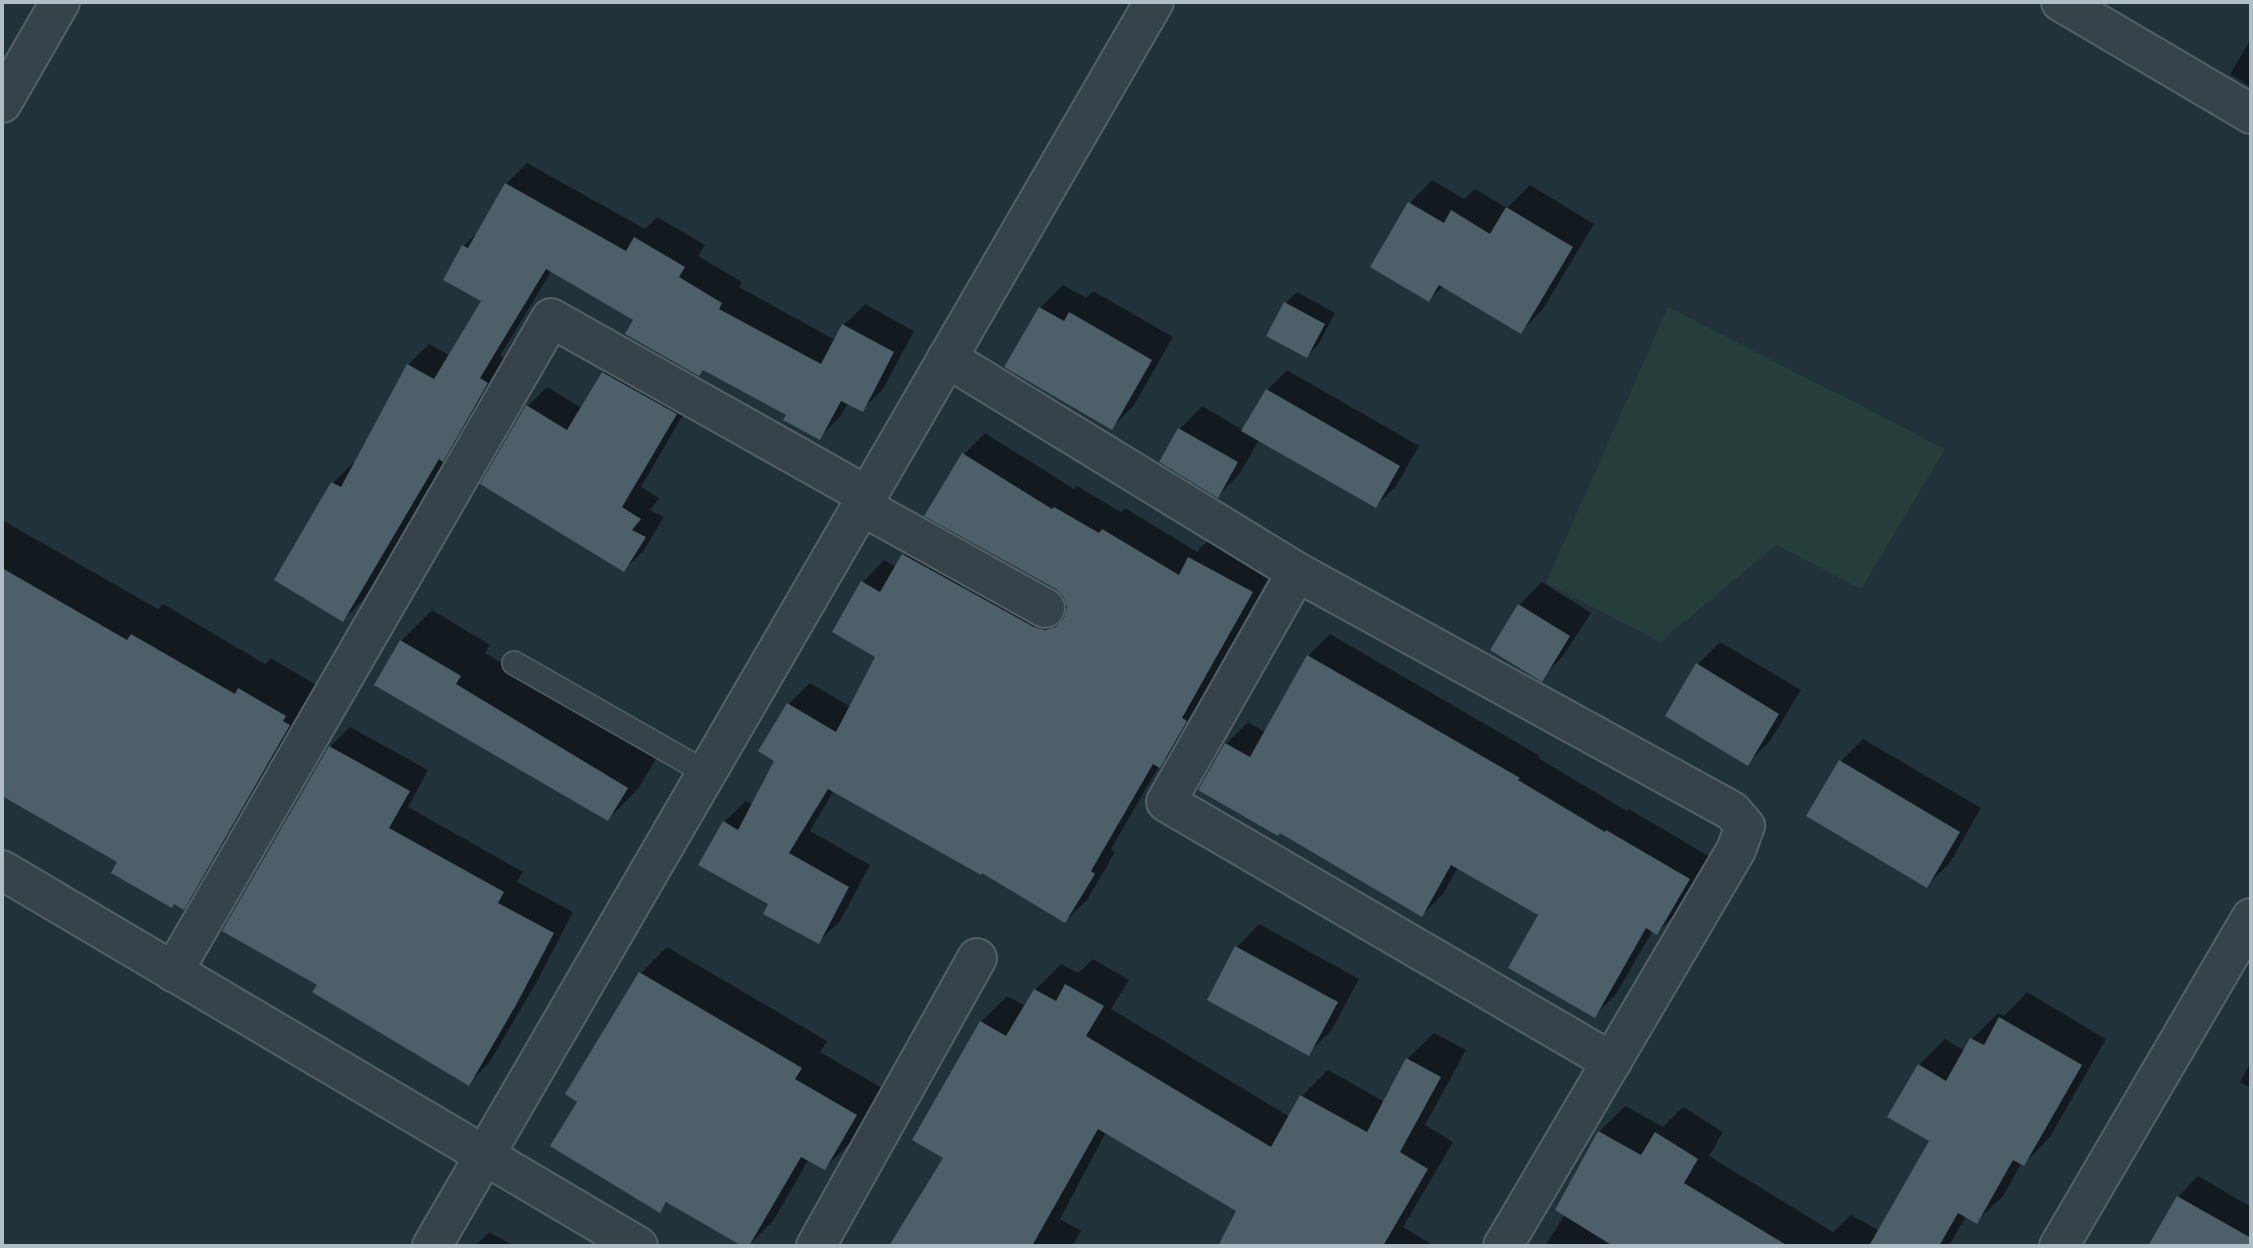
<!DOCTYPE html>
<html>
<head>
<meta charset="utf-8">
<style>
	body { margin:0 }
	#map { position:relative; width:2253px; height:1248px; overflow:hidden; background:#22323b; font-family:Barlow,sans-serif }
	canvas { display:block }
	.frame { position:absolute; inset:0; border:4px solid #b1bec7; pointer-events:none }
</style>
</head>
<body>
<div id="map">
<canvas width="2253" height="1248"></canvas>
<div class="frame"></div>
</div>
<script>
const g = document.querySelector('canvas').getContext('2d');
g.lineJoin = 'round';
function fill(path, color) {
  g.fillStyle = color;
  g.fill(path, 'evenodd');
}
function poly(rows) {
  const path = new Path2D();
  for (const r of rows) {
    path.moveTo(r[0], r[1]);
    for (let i = 2; i < r.length; i += 2) path.lineTo(r[i], r[i + 1]);
  }
  return path;
}
function strokePath(path, color, width, dash) {
  g.strokeStyle = color;
  g.lineWidth = width;
  g.lineCap = dash ? 'butt' : 'round';
  g.setLineDash(dash || []);
  g.stroke(path);
}
fill(poly([
	[1668,307,1945,449,1861,589,1776,545,1660,642,1546,583]
]), '#253e3b');
fill(poly([
	[2251,39,2251,87,2230,74],
	[527,163,645,229,657,217,705,245,698,256,742,282,739,287,835,340,844,325,865,304,914,331,883,389,862,410,848,403,840,417,819,438,788,414,552,270,500,356,508,361,463,438,451,451,364,599,343,620,276,579,333,483,354,462,356,463,408,365,429,344,449,355,483,300,464,246,480,230,506,184],
	[1432,180,1464,199,1475,189,1507,208,1530,185,1594,224,1543,309,1520,332,1444,285,1429,300,1372,267,1410,203],
	[1063,285,1086,298,1093,291,1173,337,1134,405,1112,428,1006,366,1040,308],
	[1297,292,1335,313,1318,345,1307,356,1286,303],
	[623,353,695,394,641,487,659,498,650,510,664,517,644,550,624,570,527,407,547,387,582,408,603,373],
	[1287,370,1419,446,1396,486,1376,506,1259,440,1240,473,1218,496,1161,461,1180,429,1202,406,1243,430,1267,390],
	[985,433,1074,489,1077,486,1121,512,1125,508,1197,552,1211,537,1273,570,1202,697,1207,699,1181,745,1159,766,1111,849,1115,852,1087,900,1065,921,983,871,834,790,810,831,870,865,840,921,818,942,770,904,724,822,746,801,753,805,776,760,760,751,789,704,810,683,851,707,877,656,834,631,863,582,884,560,896,567,904,555,925,533,1056,606,1068,609,1065,595,964,454],
	[2,520,158,609,163,604,265,664,271,658,316,685,313,690,320,694,214,877,184,907,119,862,2,794],
	[1542,582,1591,613,1563,656,1541,679,1492,650,1519,605],
	[432,610,490,645,485,653,657,757,638,789,608,819,401,641],
	[1330,634,1540,756,1538,758,1627,811,1629,809,1710,857,1678,911,1657,933,1653,930,1616,994,1594,1016,1540,914,1458,867,1443,894,1422,915,1226,744,1248,722,1266,733,1308,656],
	[1720,642,1801,690,1770,741,1747,764,1698,664],
	[350,727,428,770,408,807,523,872,517,882,573,912,536,983,489,1063,469,1083,319,984,330,747],
	[1863,739,1981,808,1949,864,1926,886,1841,761],
	[1259,924,1359,979,1331,1031,1308,1053,1209,999,1237,947],
	[667,947,827,1041,820,1052,882,1088,851,1142,825,1168,809,1159,773,1221,748,1246,669,1201,659,1210,580,1101,641,973],
	[1093,959,1129,980,1111,1009,1290,1117,1302,1096,1328,1070,1385,1102,1407,1059,1434,1033,1466,1050,1425,1125,1453,1142,1403,1227,1435,1246,1238,1246,1224,1239,1239,1211,1106,1132,1060,1219,1081,1231,1072,1246,891,1246,946,1157,981,1022,1007,996,1026,1006,1035,990,1061,964,1078,973],
	[2027,992,2106,1039,2050,1137,2024,1164,2022,1162,2003,1196,1976,1222,1966,1216,1949,1246,1545,1246,1565,1214,1599,1132,1625,1106,1663,1127,1683,1107,1723,1132,1709,1156,1833,1232,1851,1215,1880,1231,1931,1140,1919,1065,1945,1039,1965,1051,1972,1039,1998,1013,2004,1016],
	[2251,1062,2251,1088,2240,1082],
	[2198,1176,2251,1207,2251,1246,2156,1246,2178,1197],
	[489,1232,514,1246,475,1246]
]), '#0007');
fill(poly([
	[505,183,626,251,634,237,685,267,679,277,722,303,719,309,821,364,842,324,894,352,863,412,841,401,820,440,783,420,786,415,703,370,699,376,625,334,633,320,546,269,480,378,488,383,443,462,439,459,343,622,274,580,331,482,341,487,407,364,434,379,481,301,443,280,462,245,468,248],
	[1408,202,1444,223,1451,210,1490,234,1506,207,1573,247,1521,334,1439,285,1429,302,1370,267],
	[1284,302,1325,324,1307,358,1266,336],
	[1039,307,1064,321,1069,312,1152,360,1112,430,1004,367],
	[602,372,677,414,622,507,641,519,632,530,646,537,624,572,480,484,526,405,567,430],
	[1266,389,1400,466,1376,508,1241,431],
	[1178,428,1238,462,1218,498,1159,462],
	[962,453,1052,509,1054,507,1099,533,1102,529,1179,575,1188,557,1253,592,1182,718,1187,721,1160,768,1153,764,1091,871,1095,874,1065,923,982,873,981,875,828,789,789,853,849,887,819,944,763,914,768,904,698,865,723,821,738,830,774,761,758,751,787,703,836,732,875,657,832,632,861,581,880,592,902,554,1034,627,1045,630,1056,627,1064,618,1067,607,1063,596,1056,589,924,516],
	[2,568,127,640,131,634,235,694,238,688,286,716,283,721,290,725,184,910,174,904,172,908,111,873,117,862,2,796],
	[1518,604,1570,636,1542,682,1490,650],
	[400,640,461,676,456,684,628,788,608,821,374,685],
	[1307,655,1520,778,1518,780,1605,832,1606,830,1690,879,1657,935,1646,928,1595,1018,1508,968,1538,915,1451,865,1422,917,1280,833,1278,836,1198,790,1225,743,1250,757],
	[1696,663,1779,714,1748,766,1665,716],
	[329,746,410,791,389,828,504,892,498,903,554,933,516,1005,469,1086,312,992,317,985,222,931],
	[1839,760,1960,832,1927,888,1806,816],
	[1235,946,1338,1002,1309,1056,1207,1000],
	[639,972,802,1068,795,1079,857,1115,825,1170,801,1157,749,1246,742,1246,666,1202,660,1213,550,1146,577,1102,565,1094],
	[1065,984,1104,1006,1086,1036,1271,1147,1300,1095,1367,1132,1406,1058,1441,1077,1400,1152,1428,1169,1383,1246,1218,1246,1236,1211,1098,1129,1032,1246,889,1246,943,1158,912,1140,980,1021,1006,1036,1034,989,1056,1001],
	[1999,1017,2082,1065,2024,1166,2013,1160,1977,1224,1958,1213,1939,1246,1869,1246,1929,1141,1887,1117,1918,1064,1946,1081,1970,1038,1984,1045],
	[1598,1131,1641,1155,1655,1132,1698,1159,1684,1183,1788,1246,1613,1246,1555,1210],
	[2177,1196,2251,1238,2251,1246,2148,1246]
]), '#4d5f69');
const service = poly([
	[514,663,705,772]
]);
const minor = poly([
	[2061,2,2251,114],
	[2,103,60,2],
	[947,358,1297,572,1732,811,1745,826,1736,850,1503,1246],
	[860,505,1045,608],
	[1297,572,1166,802,1612,1062],
	[173,972,551,318,866,495],
	[816,1246,977,958]
]);
const tertiary = poly([
	[2,870,638,1246],
	[432,1246,1154,2],
	[2059,1246,2251,918]
]);
strokePath(service, '#546169', 26);
strokePath(minor, '#546169', 42);
strokePath(tertiary, '#546169', 42);
strokePath(service, '#36434b', 23);
strokePath(minor, '#36434b', 38);
strokePath(tertiary, '#36434b', 38);
</script>
</body>
</html>
